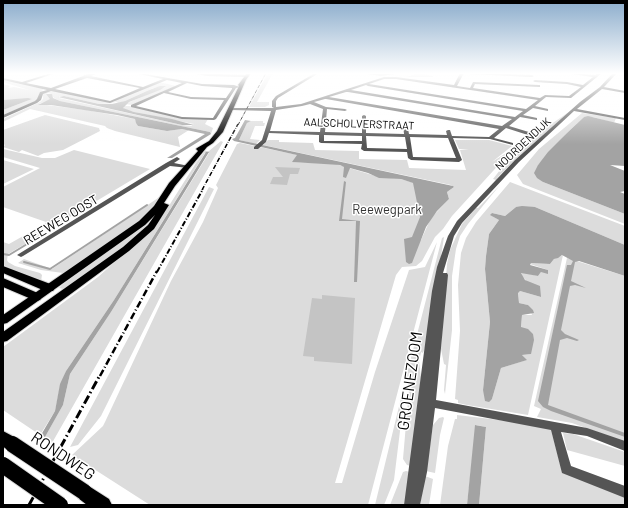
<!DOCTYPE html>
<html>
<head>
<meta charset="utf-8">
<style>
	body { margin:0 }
	#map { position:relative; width:628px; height:508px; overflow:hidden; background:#fff; font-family:Barlow,sans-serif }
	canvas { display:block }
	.frame { position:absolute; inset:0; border:4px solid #000; pointer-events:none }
</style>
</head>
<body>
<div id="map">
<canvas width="628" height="508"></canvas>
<div class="frame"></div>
</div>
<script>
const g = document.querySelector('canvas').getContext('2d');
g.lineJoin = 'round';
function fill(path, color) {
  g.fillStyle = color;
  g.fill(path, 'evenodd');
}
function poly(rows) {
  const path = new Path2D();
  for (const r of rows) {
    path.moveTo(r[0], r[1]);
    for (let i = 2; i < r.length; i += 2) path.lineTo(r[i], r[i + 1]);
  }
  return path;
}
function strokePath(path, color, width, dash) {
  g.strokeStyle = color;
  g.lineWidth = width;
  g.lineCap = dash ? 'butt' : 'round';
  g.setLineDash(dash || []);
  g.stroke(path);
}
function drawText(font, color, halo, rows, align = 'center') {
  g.font = font + ' Barlow,sans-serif';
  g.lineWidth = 3;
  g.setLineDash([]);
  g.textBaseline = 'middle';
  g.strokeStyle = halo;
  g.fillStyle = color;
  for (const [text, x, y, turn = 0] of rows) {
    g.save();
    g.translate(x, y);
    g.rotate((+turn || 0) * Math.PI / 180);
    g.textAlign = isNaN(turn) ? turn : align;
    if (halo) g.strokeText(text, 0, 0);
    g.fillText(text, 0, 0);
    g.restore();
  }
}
fill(poly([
	[268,73,273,73,257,102,269,102,269,105,265,107,249,107],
	[3,80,43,89,43,90,39,94,38,99,36,101,3,115,3,110,32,99,3,100,3,84,10,86,8,88,14,87,29,90,3,82],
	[159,82,176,86,132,105,125,104,165,87,153,88,125,101,119,103,113,101],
	[50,90,116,103,99,104,64,96,59,96,59,98,182,125,191,126,194,124,134,112,124,109,123,106,130,106,179,118,208,119,205,124,213,128,211,134,210,132,60,101,54,98,51,94,48,93,46,94,50,97,50,100,39,104,86,110,135,119,138,126,167,131,182,129,189,130,178,137,180,147,115,131,107,128,105,126,30,109,3,122,3,119,40,102,43,99,43,94],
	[573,109,518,157,498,177,496,180,493,179,518,147],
	[582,113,616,118,614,123,593,117,584,117,568,132,538,165,543,182,625,214,625,224,523,184,517,175,539,149],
	[45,115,99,128,100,131,63,150,44,153,38,156,22,150,19,152,3,147,5,145,3,144,3,130],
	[251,121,263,121,263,123,265,123,264,126,255,126,250,139,260,140,256,144,239,140,247,123],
	[268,140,279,140,279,142,313,143,315,150,359,151,359,159,407,160,409,168,466,170,460,150,469,149,459,149,455,140,489,140,512,146,492,162,514,148,452,216,443,229,435,237,422,261,416,266,402,267,396,275,335,483,342,483,375,372,409,270,425,267,437,242,368,505,150,505,72,455,103,426,105,422,171,281,203,222,218,188,216,185,237,144,240,143,298,155,293,162,336,164,379,177,401,179,414,183,421,219,421,240,431,218,449,199,447,192,454,187,451,185,263,145],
	[221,141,223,142,52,443,45,437,63,405,70,374,111,312,209,153,205,153,114,300,66,371,60,387,55,411,40,435,3,410,3,347,98,277,155,226,165,212,196,163,205,151,209,151],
	[3,149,42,158,55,158,74,150,150,169,53,227,45,224,46,222,3,207,3,187,40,168,3,157],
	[3,160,34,169,3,184],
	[510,182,625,226,625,245,535,207,516,207,505,216,492,213,491,215,499,220,489,234,486,256,485,269,490,322,483,390,492,399,501,368,526,360,522,355,531,354,521,328,522,315,532,315,528,305,519,303,518,292,520,291,541,297,522,276,521,272,538,276,541,272,548,270,530,264,531,263,550,264,554,259,563,255,528,415,467,405,458,403,458,400,455,399,460,331,458,285,461,253,466,238,476,222],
	[500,185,468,224,460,236,456,249,452,276,452,330,445,394,444,390,446,365,444,364,441,349,447,264,450,250,462,224,476,208,478,208],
	[209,187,214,189,101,416,78,445,70,447],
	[164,194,160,200,139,222,63,273,41,270,18,263,24,259,52,269],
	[167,196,149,225,130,243,63,289,59,288,62,285,145,224],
	[32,231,42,234,8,254,7,260,8,262,15,266,40,273,42,275,41,281,3,265,3,242,9,244],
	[444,237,428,340,423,353,421,352,419,361,421,378,420,385,422,386,411,466,407,465,403,459,409,389,406,377,442,238],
	[567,258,625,276,625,442,572,423,537,417,541,409,534,406],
	[403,390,405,390,394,480,384,505,375,505],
	[457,415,550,426,560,464,625,494,625,505,479,505,486,427,476,425,467,505,440,505,448,446,455,419,457,419],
	[443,417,444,418,440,435,435,473,426,471,433,425,439,418],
	[563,433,573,434,625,452,625,466,567,450],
	[406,471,410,472,405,505,390,505,403,472],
	[425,476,433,479,429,505,420,505]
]), '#dcdcdc');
fill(poly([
	[160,86,166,86,160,90,129,102,123,108,134,112,172,119,194,125,182,125,58,97,64,96,99,104,112,104,125,101,149,90],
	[46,94,52,94,53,98,60,101,210,132,211,134,172,158,167,158,205,134,182,129,167,131,138,126,136,123,135,119,117,115,51,105,38,105,50,99],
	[28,98,32,99,3,110,3,100],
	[588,116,625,125,625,166,610,165,625,171,625,191,620,192,625,194,625,214,543,182,537,178,534,173,538,165,548,152,568,132,584,117],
	[245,120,251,121,247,123,239,140,453,186,454,187,447,192,449,199,437,211,426,227,412,263,409,264,406,262,404,239,412,237,420,217,413,183,401,179,379,178,368,173,350,168,346,178,343,177,344,167,340,165,292,162,297,155,234,141,232,139,235,138],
	[206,152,209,152,111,312,70,374,63,405,45,437,41,435,55,411,60,384,66,371,114,300],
	[344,181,346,182,342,219,360,221,357,282,354,282,356,221,339,221],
	[522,206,535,207,625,245,625,276,579,261,575,262,571,281,586,288,575,285,570,286,561,330,565,334,579,340,577,341,567,338,560,340,548,405,625,433,625,437,551,411,543,407,538,401,567,265,571,265,573,261,562,255,558,258,554,259,550,264,531,263,530,265,548,270,548,274,541,272,538,276,521,273,525,280,540,286,541,297,520,291,518,293,519,303,528,305,533,310,534,313,522,315,521,327,528,329,533,334,534,340,531,354,522,355,527,360,501,368,492,399,489,402,485,401,483,390,490,322,485,269,486,256,489,234,499,220,490,215,492,213,505,216,516,207],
	[475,425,486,427,479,505,467,505]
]), '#a3a3a3');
strokePath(poly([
	[3,254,9,255,42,235],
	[24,262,50,269,147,205]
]), '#a3a3a3', 2);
fill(poly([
	[419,73,433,76,433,77,406,77],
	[275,167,300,168,298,174,290,174,287,185,270,184,273,177,283,177],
	[322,295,355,298,352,364,314,361,314,357,303,356,312,298,322,299]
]), '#c4c4c4');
const major = poly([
	[247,73,251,73,246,80,223,132,213,143,207,147,175,186,164,203,169,205,154,229,129,251,7,341,3,342,3,332,123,247,148,225,155,215,145,225,7,323,3,324,3,315,139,221,154,206,169,183,198,151,196,149,197,148,209,141,217,131,239,86,238,85,247,73]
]);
const highway = poly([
	[3,266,53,285,55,288,53,291,45,291,3,273,3,266],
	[3,278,40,294,42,297,40,300,36,301,3,287,3,278],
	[3,431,18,439,20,444,18,449,12,451,3,447,3,431],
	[84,483,109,499,112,505,87,505,78,498,75,492,78,486,84,483]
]);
strokePath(major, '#dbdbdb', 2);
strokePath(highway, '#dbdbdb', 2);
fill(poly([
	[51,73,56,73,26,83,51,88,83,76,84,75,94,73,98,73,91,76,143,87,163,79,134,73,140,73,202,84,234,85,240,87,236,88,216,119,214,120,182,119,131,107,131,105,182,83,167,80,110,103,51,91,43,94,41,100,37,103,3,118,3,115,35,101,37,99,40,92,47,90,3,80,3,78,22,82,51,73],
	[87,78,140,88,110,101,55,89,87,78],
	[187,83,202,86,232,88,232,89,226,98,191,97,168,92,187,83],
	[164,93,191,99,224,100,213,118,182,117,136,106,164,93],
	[191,73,247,75,249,76,247,77,207,76,191,73],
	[315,73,319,73,278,98,276,101,276,107,301,104,384,77,396,77,454,85,460,73,464,73,457,86,470,88,473,82,474,82,539,85,540,85,540,87,475,84,473,88,540,98,545,95,569,96,581,87,567,84,535,82,533,81,535,80,567,82,583,85,593,77,564,73,573,73,595,75,598,73,602,73,571,98,546,97,535,106,548,109,548,111,533,108,523,115,537,118,537,120,520,117,509,126,532,133,532,135,528,135,506,128,494,138,513,143,513,145,490,139,453,138,462,160,459,162,411,160,408,158,407,152,364,151,361,149,362,144,321,143,319,142,319,135,269,133,266,142,258,149,254,149,254,147,262,140,271,111,232,110,230,109,230,108,274,108,272,107,272,101,276,96,315,73],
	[384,79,396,79,538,100,526,109,369,84,384,79],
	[366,85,368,86,523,111,515,117,351,90,366,85],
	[346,92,348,92,512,119,502,126,329,97,346,92],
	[325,99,326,99,499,129,489,137,452,136,450,130,448,130,446,131,447,135,409,134,407,124,405,123,403,124,404,134,366,133,366,116,364,115,362,116,362,133,325,132,327,109,345,111,347,110,345,109,326,107,314,102,325,99],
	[310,104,323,109,320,132,270,131,276,110,302,106,310,104],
	[324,135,362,136,362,141,324,141,324,135],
	[366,136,405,137,407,149,367,148,366,136],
	[410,137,448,138,456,158,413,157,410,137],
	[360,73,381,74,402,73,381,76,360,73],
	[466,73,484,73,532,75,534,76,532,77,468,74,466,73],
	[613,73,617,73,604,87,625,91,625,93,602,89,577,109,625,118,625,120,574,111,519,162,462,223,454,236,443,273,447,273,448,275,436,400,587,428,625,441,625,451,587,436,561,432,571,466,625,486,625,498,562,473,551,430,435,408,427,472,420,505,404,505,432,291,437,267,448,236,457,221,515,160,580,102,600,87,613,73],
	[177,157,180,159,174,163,189,166,189,168,170,166,23,256,21,257,17,255,166,163,177,157]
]), '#555');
fill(major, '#000');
fill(highway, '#000');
strokePath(poly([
	[238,125,266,73]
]), '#000', 1, [3.5, 1, 0.5, 1]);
strokePath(poly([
	[202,190,238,124]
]), '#000', 1.5, [4.5, 1.5, 0.5, 1.5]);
strokePath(poly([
	[157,272,203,189]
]), '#000', 2, [5.5, 2, 1, 2]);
strokePath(poly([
	[100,376,157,271]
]), '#000', 2.5, [7, 2.5, 1, 2.5]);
strokePath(poly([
	[29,505,100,375]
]), '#000', 3, [9, 3, 1.5, 3]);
const highwayBridge = poly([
	[12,444,84,492],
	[3,465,60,505]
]);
strokePath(highwayBridge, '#dbdbdb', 18, []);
strokePath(highwayBridge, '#000', 16);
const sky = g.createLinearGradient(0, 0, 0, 144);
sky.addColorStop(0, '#8cadcc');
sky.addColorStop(0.51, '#fff');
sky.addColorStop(1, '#ffffff00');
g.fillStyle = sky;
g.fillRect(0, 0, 628, 144);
drawText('11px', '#000', '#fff', [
	["AALSCHOLVERSTRAAT",359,124,2],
	["NOORDENDIJK",523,144,-43]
]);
drawText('13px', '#333', '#fff', [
	["Reewegpark",387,210]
]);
drawText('13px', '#000', '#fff', [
	["REEWEG OOST",61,220,-31]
]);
drawText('16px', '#000', '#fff', [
	["GROENEZOOM",410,381,-82],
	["RONDWEG",63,456,34]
]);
</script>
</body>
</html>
